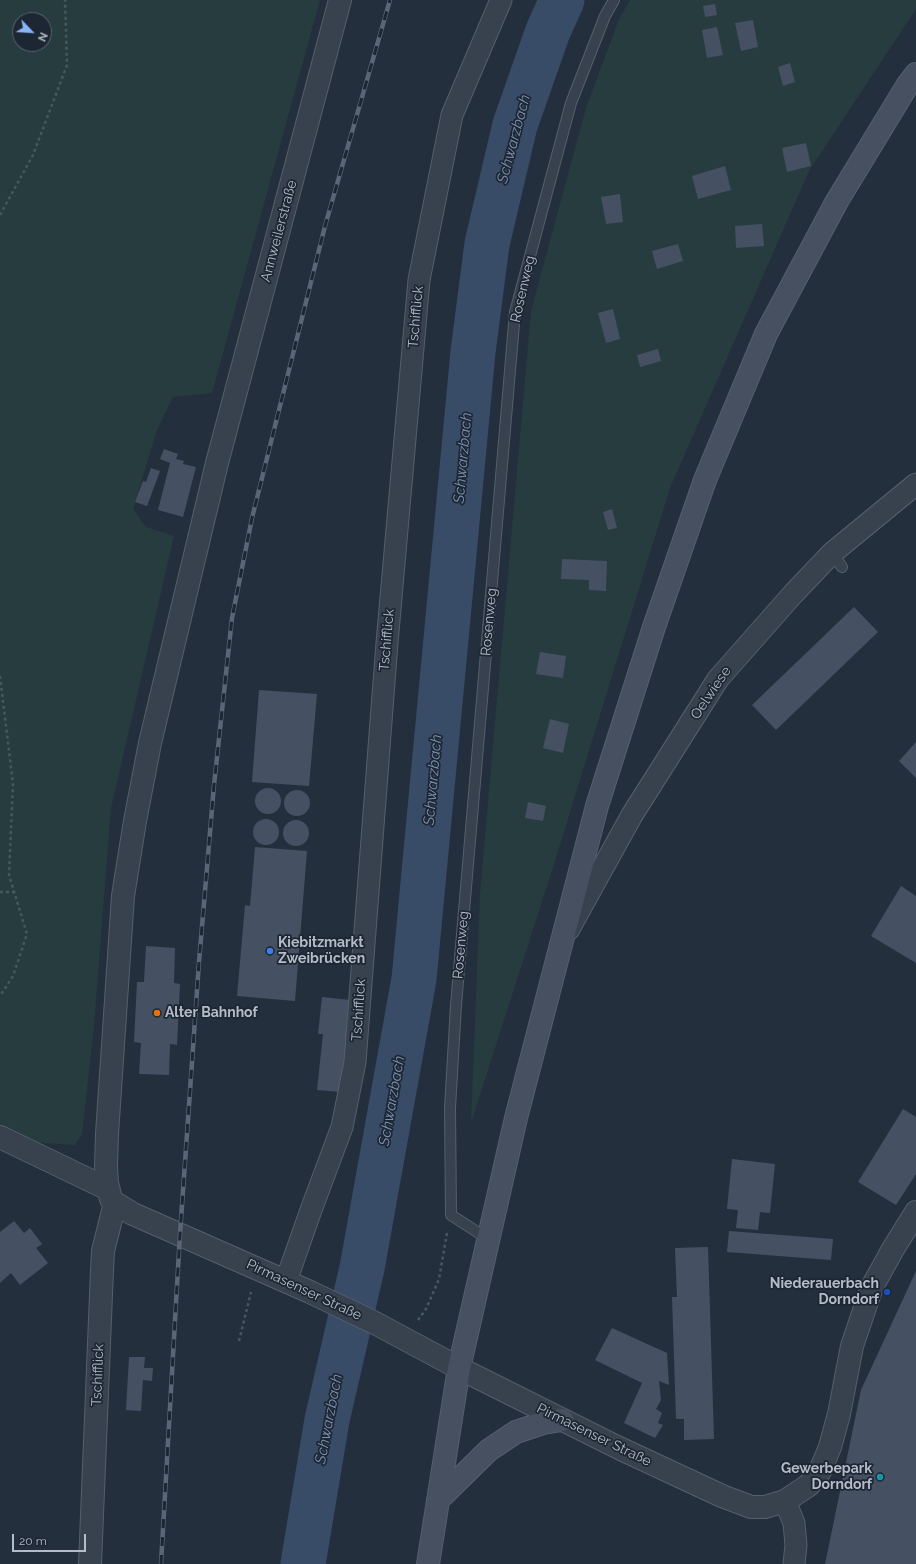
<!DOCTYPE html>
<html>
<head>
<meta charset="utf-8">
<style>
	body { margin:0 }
	#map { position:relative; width:916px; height:1564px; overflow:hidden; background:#242f3e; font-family:Raleway,sans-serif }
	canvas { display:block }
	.north { position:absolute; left:12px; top:12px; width:40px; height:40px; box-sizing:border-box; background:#1d2633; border:1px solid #59626f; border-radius:50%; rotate:115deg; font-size:11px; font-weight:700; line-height:16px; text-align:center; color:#b4bcc9 }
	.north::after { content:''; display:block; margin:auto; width:14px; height:18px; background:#8ab4f8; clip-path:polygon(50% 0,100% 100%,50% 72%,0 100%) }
	.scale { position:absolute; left:12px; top:1534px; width:74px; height:18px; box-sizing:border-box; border:2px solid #b4bcc9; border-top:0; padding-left:5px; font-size:12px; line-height:14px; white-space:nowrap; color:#b4bcc9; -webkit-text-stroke:3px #1d2633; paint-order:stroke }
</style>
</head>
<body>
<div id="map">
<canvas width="916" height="1564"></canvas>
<div class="north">N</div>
<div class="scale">20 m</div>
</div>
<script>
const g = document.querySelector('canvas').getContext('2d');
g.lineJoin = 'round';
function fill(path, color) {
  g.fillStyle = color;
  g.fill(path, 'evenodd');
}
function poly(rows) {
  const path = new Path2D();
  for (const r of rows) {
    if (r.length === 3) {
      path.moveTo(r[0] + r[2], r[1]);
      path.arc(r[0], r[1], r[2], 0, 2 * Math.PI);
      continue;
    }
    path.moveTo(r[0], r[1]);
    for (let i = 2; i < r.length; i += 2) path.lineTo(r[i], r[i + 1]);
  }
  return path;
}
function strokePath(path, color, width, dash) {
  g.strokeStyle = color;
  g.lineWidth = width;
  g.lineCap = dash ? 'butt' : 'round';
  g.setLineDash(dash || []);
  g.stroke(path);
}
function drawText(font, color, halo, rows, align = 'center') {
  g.font = font + ' Raleway,sans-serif';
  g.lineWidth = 3.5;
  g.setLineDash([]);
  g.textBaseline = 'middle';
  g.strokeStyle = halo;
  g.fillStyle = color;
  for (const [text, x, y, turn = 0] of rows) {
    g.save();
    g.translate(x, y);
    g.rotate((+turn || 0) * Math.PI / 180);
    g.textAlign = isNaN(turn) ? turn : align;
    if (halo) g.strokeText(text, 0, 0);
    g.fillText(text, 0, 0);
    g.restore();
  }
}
fill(poly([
	[0,0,320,0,212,393,173,397,157,430,133,509,146,527,174,536,111,808,94,1026,82,1134,75,1145,0,1140],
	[20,20,44,20,44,44,20,44],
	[630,0,916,0,916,9,809,171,670,488,555,861,471,1123,480,893,531,311,586,108,619,19]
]), '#263c3f');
strokePath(poly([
	[303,1564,327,1420,362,1268,414,979,473,352,487,244,515,125,548,31,562,0]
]), '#394c67', 45);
fill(poly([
	[715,4,717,15,705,17,703,6],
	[753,20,758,47,741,51,735,23],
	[717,27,723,55,707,58,702,30],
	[790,63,795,82,783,86,778,67],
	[806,143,811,166,787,172,782,148],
	[725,166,731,190,698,199,692,176],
	[620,194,623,222,606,224,601,197],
	[762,224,764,246,736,248,735,226],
	[678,244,683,261,657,269,652,251],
	[613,309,620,339,606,343,598,313],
	[658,349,661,361,640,367,637,355],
	[164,449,178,454,176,459,184,461,183,464,196,467,183,517,158,510,170,463,160,459],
	[151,468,160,471,147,506,135,502,143,481,146,482],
	[612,509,617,528,608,530,603,512],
	[562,559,607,561,606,591,589,590,589,580,561,579],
	[854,607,878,632,776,730,752,705],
	[540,652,566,656,563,678,536,674],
	[259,690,317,694,309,786,252,782],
	[550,719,569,724,563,753,543,748],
	[916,742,916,778,899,761],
	[268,801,13],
	[297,803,13],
	[528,802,546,806,543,821,525,818],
	[266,832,13],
	[296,833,13],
	[255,847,307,851,295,1001,237,996,245,905,250,906],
	[901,886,916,896,916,963,871,936],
	[146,946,175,948,174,983,180,984,177,1045,170,1044,169,1075,139,1074,141,1043,134,1042,137,982,144,982],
	[322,997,350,1000,341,1092,317,1090,323,1034,318,1034],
	[903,1109,916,1117,916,1174,896,1205,858,1182],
	[732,1159,775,1164,770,1213,760,1212,758,1230,736,1228,738,1210,727,1209],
	[14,1221,24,1233,30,1228,42,1244,36,1248,48,1263,20,1285,11,1273,0,1283,0,1232],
	[729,1231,833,1239,831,1260,727,1252],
	[708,1247,714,1439,684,1440,684,1419,676,1419,672,1297,677,1297,675,1248],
	[916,1271,916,1564,825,1564,861,1390],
	[612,1328,667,1353,669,1385,659,1381,661,1400,656,1409,662,1413,658,1423,663,1425,655,1438,624,1423,642,1383,595,1360],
	[129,1357,145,1357,144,1368,153,1368,152,1381,143,1380,141,1411,126,1410]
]), '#455162');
const service = poly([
	[832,553,842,567],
	[488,1239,451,1215,450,1108,456,1005,515,312,571,103,605,16,614,0]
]);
const minor = poly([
	[569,929,632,815,718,679,793,594,832,553,916,484],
	[286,1281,311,1210,342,1127,355,1062,387,643,419,280,452,115,501,0],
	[785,1501,794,1523,796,1545,794,1564]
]);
const tertiary = poly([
	[340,0,217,463,150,743,135,821,123,896,107,1134,106,1166,107,1183,111,1199,115,1203,133,1214,310,1292,375,1323,459,1368,619,1448,722,1496,751,1507,765,1507,785,1501,809,1485,820,1471,830,1447,839,1414,852,1346,872,1287,893,1249,916,1212],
	[0,1137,108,1189],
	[90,1564,102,1270,103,1251,115,1203]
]);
const secondary = poly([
	[438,1500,489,1450,516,1432,543,1423,562,1420],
	[428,1564,459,1368,516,1118,597,806,654,627,705,480,766,334,837,201,907,86,916,74]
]);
strokePath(service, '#565f6c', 12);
strokePath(minor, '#565f6c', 23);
strokePath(tertiary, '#565f6c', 24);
strokePath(secondary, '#565f6c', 24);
strokePath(poly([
	[0,215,33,155,67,65,65,0],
	[0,676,13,784,9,875,27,934,13,976,0,996],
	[0,892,14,892],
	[418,1320,426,1309,439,1279,447,1233],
	[239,1341,251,1292]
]), '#44595c', 2.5, [3, 3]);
strokePath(service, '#38414e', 10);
strokePath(minor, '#38414e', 21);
strokePath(tertiary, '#38414e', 22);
strokePath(secondary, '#465061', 22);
const rail = poly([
	[161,1564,180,1234,199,962,214,785,232,618,252,518,325,226,390,0]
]);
strokePath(rail, '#5a6575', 4.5);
strokePath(rail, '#1d2633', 3, [9]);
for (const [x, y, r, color] of [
	[270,951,4,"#3f7fe0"],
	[157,1013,4,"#e8710a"],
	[887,1292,4,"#1a4fb4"],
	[880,1477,4,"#0f9aa8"]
]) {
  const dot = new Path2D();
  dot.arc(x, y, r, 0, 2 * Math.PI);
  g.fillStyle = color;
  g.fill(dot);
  strokePath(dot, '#1d2633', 1.5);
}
drawText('14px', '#b4bcc9', '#1d2633', [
	["Annweilerstraße",279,231,-75],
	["Rosenweg",523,289,-77],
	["Tschifflick",416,317,-85],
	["Rosenweg",489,622,-85],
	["Tschifflick",387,640,-85],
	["Oelwiese",711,693,-56],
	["Rosenweg",461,945,-85],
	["Tschifflick",359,1010,-86],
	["Pirmasenser Straße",304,1290,25],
	["Tschifflick",98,1375,-88],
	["Pirmasenser Straße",594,1435,26]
]);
drawText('bold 14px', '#b4bcc9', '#1d2633', [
	["Kiebitzmarkt",278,943],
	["Zweibrücken",278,959],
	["Alter Bahnhof",165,1013],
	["Niederauerbach",879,1284,"right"],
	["Dorndorf",879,1300,"right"],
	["Gewerbepark",872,1469,"right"],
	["Dorndorf",872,1485,"right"]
], 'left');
drawText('italic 15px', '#7c92b1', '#1d2633', [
	["Schwarzbach",514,139,-75],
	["Schwarzbach",463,458,-85],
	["Schwarzbach",433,780,-85],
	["Schwarzbach",392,1101,-80],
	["Schwarzbach",329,1419,-79]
]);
</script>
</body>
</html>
